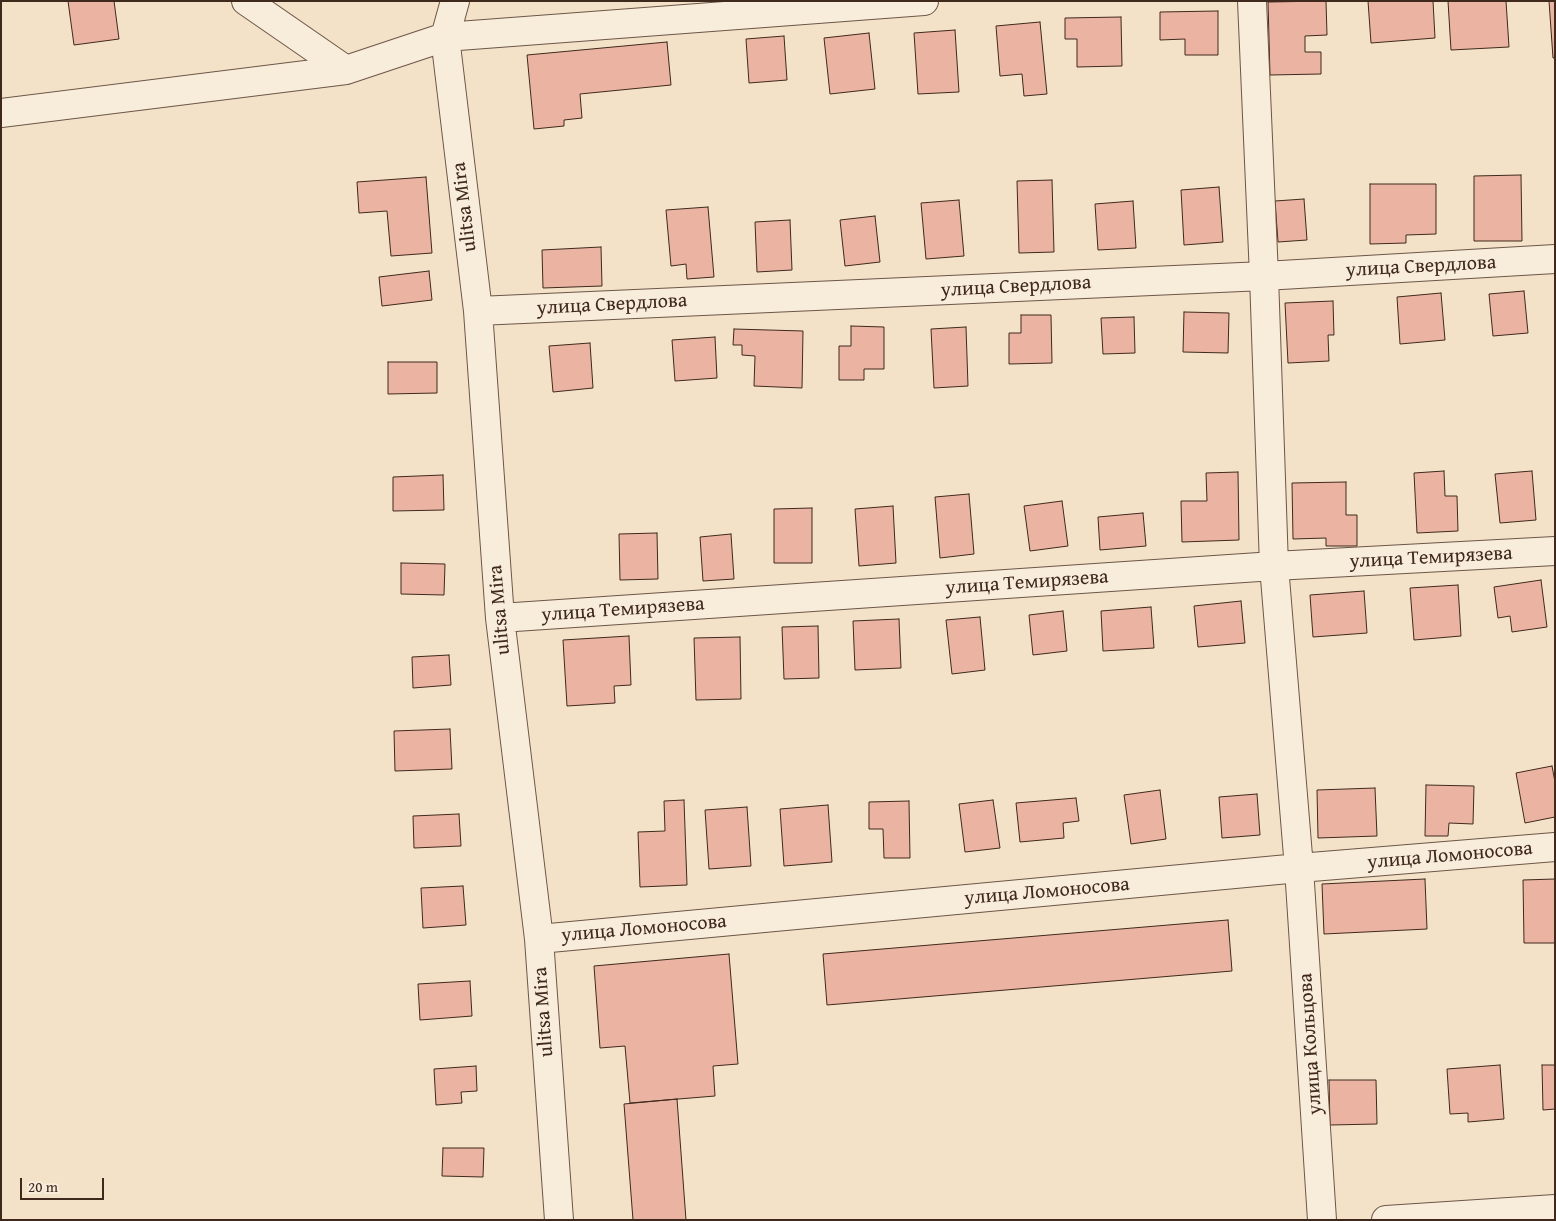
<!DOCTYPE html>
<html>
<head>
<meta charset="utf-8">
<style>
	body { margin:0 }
	#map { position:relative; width:1556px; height:1221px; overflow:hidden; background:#f4e2c8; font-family:"Gentium Book Plus",serif }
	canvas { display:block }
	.frame { position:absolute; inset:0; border:2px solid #3f281c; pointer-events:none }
	.scale { position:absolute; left:20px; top:1178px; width:84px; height:22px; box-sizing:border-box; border:2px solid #3f281c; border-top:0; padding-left:6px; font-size:15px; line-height:18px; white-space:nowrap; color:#3f281c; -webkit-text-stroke:4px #f8ecdb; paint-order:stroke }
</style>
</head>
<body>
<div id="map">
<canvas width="1556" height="1221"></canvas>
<div class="frame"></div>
<div class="scale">20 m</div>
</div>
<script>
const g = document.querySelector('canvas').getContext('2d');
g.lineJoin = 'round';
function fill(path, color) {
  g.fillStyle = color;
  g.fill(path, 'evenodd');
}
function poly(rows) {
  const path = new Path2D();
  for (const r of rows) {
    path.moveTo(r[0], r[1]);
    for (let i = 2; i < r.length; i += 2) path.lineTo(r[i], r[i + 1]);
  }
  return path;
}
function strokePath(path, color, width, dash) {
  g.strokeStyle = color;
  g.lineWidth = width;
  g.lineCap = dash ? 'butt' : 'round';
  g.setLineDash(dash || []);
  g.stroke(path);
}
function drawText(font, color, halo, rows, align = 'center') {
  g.font = font + ' "Gentium Book Plus",serif';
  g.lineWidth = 5;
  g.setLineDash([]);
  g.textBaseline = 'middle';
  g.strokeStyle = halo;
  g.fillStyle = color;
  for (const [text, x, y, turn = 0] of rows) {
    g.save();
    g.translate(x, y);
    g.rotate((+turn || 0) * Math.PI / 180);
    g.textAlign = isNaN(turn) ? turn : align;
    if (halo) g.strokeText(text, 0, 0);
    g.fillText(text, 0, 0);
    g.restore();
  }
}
const building = poly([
	[68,1,114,1,119,39,74,45,68,1],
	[1326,1,1327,35,1305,36,1305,52,1321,52,1321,74,1270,75,1268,2,1326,1],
	[1368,1,1433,1,1435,38,1371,43,1368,1],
	[1448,1,1506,1,1509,47,1451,50,1448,1],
	[1549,1,1555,1,1555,58,1553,58,1549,1],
	[1218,11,1218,55,1185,55,1185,39,1160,40,1160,12,1218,11],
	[1121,17,1122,66,1077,67,1077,39,1065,39,1065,18,1121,17],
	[1040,22,1047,94,1024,96,1022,74,1000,76,996,26,1040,22],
	[955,30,959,92,918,94,914,33,955,30],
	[869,33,875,89,830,94,824,38,869,33],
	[784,36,787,80,749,83,746,39,784,36],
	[667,42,671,85,580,94,582,118,564,120,564,126,534,129,527,55,667,42],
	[1521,175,1522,241,1474,241,1474,176,1521,175],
	[426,177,432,253,391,256,387,211,359,213,357,182,426,177],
	[1052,180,1054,252,1019,253,1017,181,1052,180],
	[1370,184,1436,184,1436,234,1406,235,1406,243,1370,244,1370,184],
	[1219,187,1223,242,1184,245,1181,190,1219,187],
	[1304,199,1307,240,1278,242,1275,201,1304,199],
	[959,200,964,256,926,259,921,203,959,200],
	[1133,201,1136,248,1098,250,1095,204,1133,201],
	[708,207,714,277,687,279,686,264,671,266,666,210,708,207],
	[875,216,880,262,845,266,840,220,875,216],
	[790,220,792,270,757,272,755,222,790,220],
	[601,247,602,286,543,288,542,250,601,247],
	[429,271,432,300,382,306,379,277,429,271],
	[1524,291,1528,333,1493,336,1489,294,1524,291],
	[1441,293,1445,340,1400,344,1397,297,1441,293],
	[1333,301,1334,335,1328,335,1329,361,1288,363,1285,303,1333,301],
	[1184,312,1229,313,1228,353,1183,352,1184,312],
	[1021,315,1051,315,1052,363,1009,364,1009,333,1021,333,1021,315],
	[1134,317,1135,353,1103,354,1101,318,1134,317],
	[851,326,884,327,884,369,864,369,864,380,839,380,839,346,851,346,851,326],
	[966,327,968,386,934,388,931,329,966,327],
	[734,329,803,331,802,388,754,386,755,356,742,355,742,345,733,345,734,329],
	[715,337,717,378,675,381,672,340,715,337],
	[590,343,593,388,553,392,549,346,590,343],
	[388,362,437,362,437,393,388,394,388,362],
	[1444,471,1445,496,1457,496,1458,531,1417,533,1414,473,1444,471],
	[1532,471,1536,520,1500,523,1495,474,1532,471],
	[1238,472,1239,540,1182,542,1181,501,1207,501,1206,473,1238,472],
	[443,475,444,510,393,511,393,477,443,475],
	[1346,482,1346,515,1357,515,1357,546,1326,546,1326,538,1293,539,1292,483,1346,482],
	[969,494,974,554,940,558,935,497,969,494],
	[1062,501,1068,546,1030,551,1024,506,1062,501],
	[893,506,896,563,859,566,855,509,893,506],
	[812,508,812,563,774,563,774,509,812,508],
	[1143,513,1146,546,1100,550,1098,517,1143,513],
	[657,533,658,579,620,580,619,534,657,533],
	[731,534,734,579,703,581,700,537,731,534],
	[401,563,445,564,444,595,401,594,401,563],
	[1541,580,1547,627,1512,632,1510,616,1498,618,1494,587,1541,580],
	[1458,585,1461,636,1414,640,1410,588,1458,585],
	[1364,591,1367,633,1313,637,1310,595,1364,591],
	[1241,601,1245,643,1198,647,1194,606,1241,601],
	[1151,607,1154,648,1103,651,1101,611,1151,607],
	[1063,611,1067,651,1033,655,1029,615,1063,611],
	[980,617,985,670,952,674,946,620,980,617],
	[899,619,901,668,855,670,853,621,899,619],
	[818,626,819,678,784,679,782,627,818,626],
	[629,636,631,685,614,686,615,703,567,706,563,640,629,636],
	[740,637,741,699,696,700,694,638,740,637],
	[449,655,451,685,413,688,412,657,449,655],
	[450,729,452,769,395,771,394,731,450,729],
	[1552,766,1555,782,1555,817,1525,823,1516,773,1552,766],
	[1426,785,1474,786,1473,824,1449,823,1448,836,1425,836,1426,785],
	[1375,788,1377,836,1318,838,1317,790,1375,788],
	[1160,790,1166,839,1131,844,1124,795,1160,790],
	[1257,794,1260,835,1222,838,1219,797,1257,794],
	[1076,798,1079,821,1063,823,1064,838,1020,842,1016,803,1076,798],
	[684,800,687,885,640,887,638,832,665,831,664,801,684,800],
	[993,800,1000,848,965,852,959,804,993,800],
	[909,801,910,858,884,858,883,829,869,829,869,802,909,801],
	[828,805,832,862,784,866,780,809,828,805],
	[747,807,751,866,709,869,705,810,747,807],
	[459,814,461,846,414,848,413,816,459,814],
	[1425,879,1427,929,1324,934,1322,884,1425,879],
	[1555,879,1555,943,1524,943,1523,880,1555,879],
	[463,886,466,925,423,928,421,888,463,886],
	[1228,920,1232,971,827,1005,823,954,1228,920],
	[729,954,738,1064,713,1066,715,1096,630,1103,625,1046,600,1048,594,966,729,954],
	[470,981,472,1016,420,1020,418,984,470,981],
	[1500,1065,1504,1119,1468,1122,1468,1113,1450,1114,1447,1069,1500,1065],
	[1542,1065,1555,1065,1555,1109,1543,1110,1542,1065],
	[476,1066,477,1091,461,1092,462,1103,436,1105,434,1069,476,1066],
	[1329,1080,1376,1080,1377,1124,1330,1125,1329,1080],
	[677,1099,686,1220,633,1220,624,1104,677,1099],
	[443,1148,484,1148,483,1177,442,1176,443,1148]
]);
fill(building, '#ebb4a2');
strokePath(building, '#3f281c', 1);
const minor = poly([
	[246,1,346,70],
	[455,1,445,37,478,311,500,618,539,939,559,1220],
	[1252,1,1264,276,1274,566,1299,868,1322,1220],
	[1,113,346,70,445,37,924,1],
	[478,311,1264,276,1555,259],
	[500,618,1274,566,1555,551],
	[539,939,1299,868,1555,847],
	[1386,1220,1555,1209]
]);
strokePath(minor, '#6c5647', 30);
strokePath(minor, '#f8ecdb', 28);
drawText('20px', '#3f281c', '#f8ecdb', [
	["ulitsa Mira",465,207,-97],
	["улица Свердлова",1421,267,-3],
	["улица Свердлова",1016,287,-3],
	["улица Свердлова",612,305,-3],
	["улица Темирязева",1431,558,-3],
	["улица Темирязева",1027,583,-4],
	["ulitsa Mira",500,610,-95],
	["улица Темирязева",623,610,-4],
	["улица Ломоносова",1450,856,-5],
	["улица Ломоносова",1047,892,-5],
	["улица Ломоносова",644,929,-5],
	["ulitsa Mira",544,1012,-94],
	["улица Кольцова",1311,1044,-94]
]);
</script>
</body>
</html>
